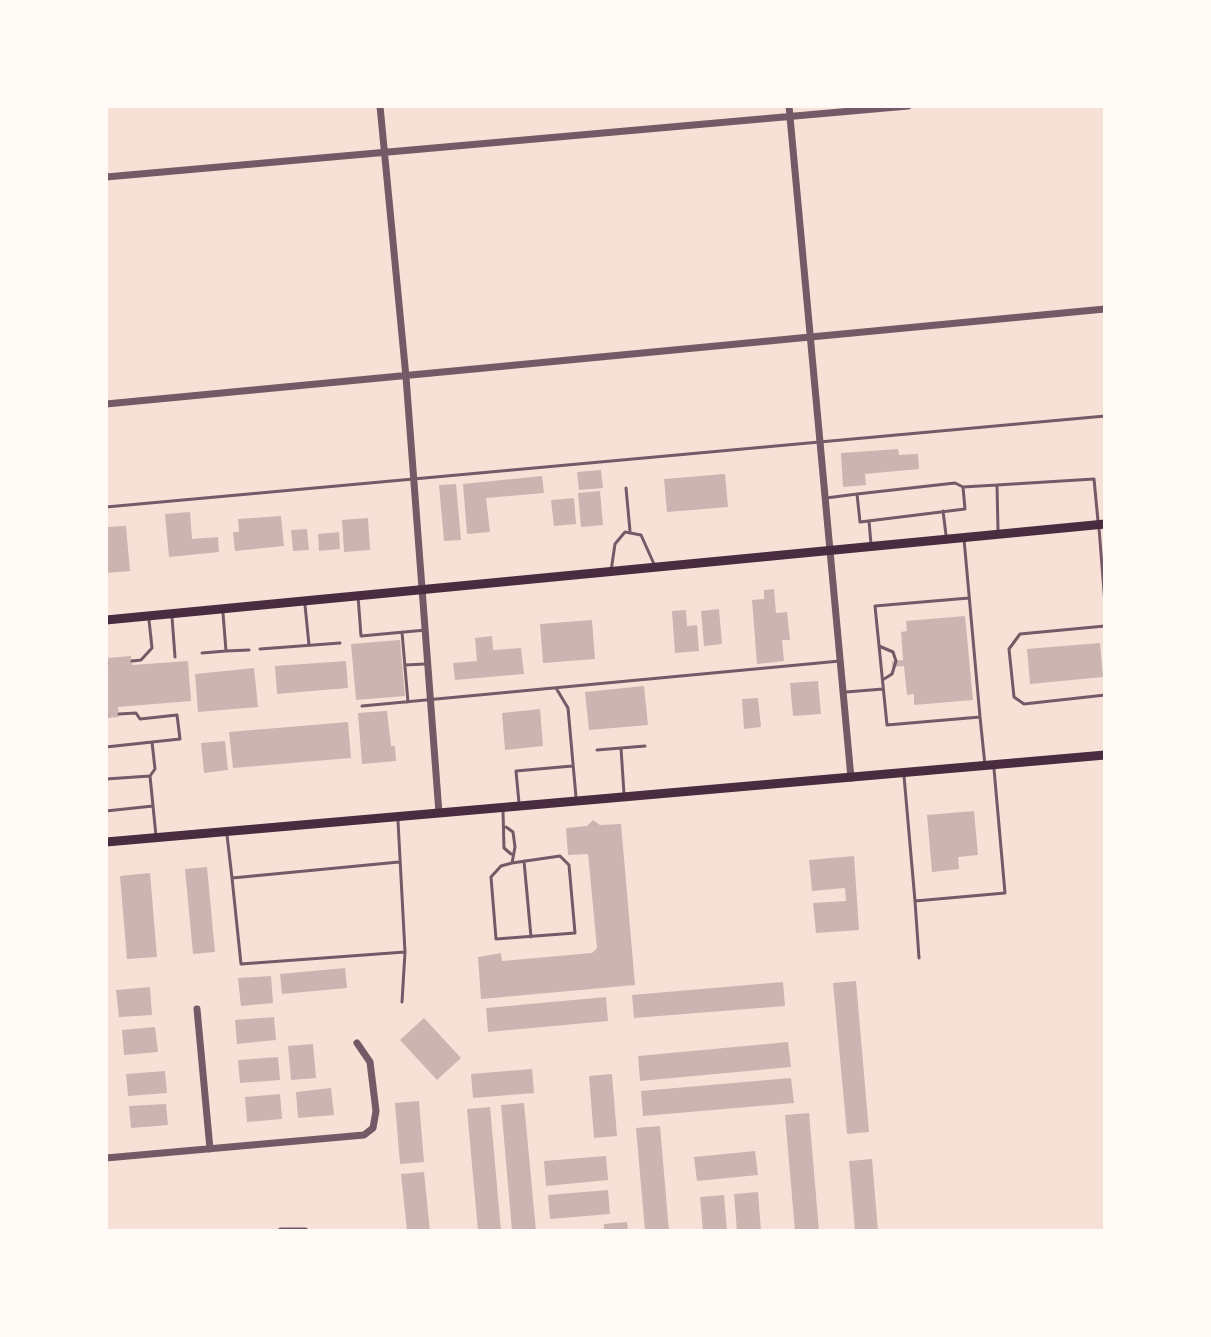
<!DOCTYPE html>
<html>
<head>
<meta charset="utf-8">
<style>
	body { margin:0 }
	#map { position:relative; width:1211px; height:1337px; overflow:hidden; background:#f7e1d7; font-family:Karla,sans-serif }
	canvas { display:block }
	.frame { position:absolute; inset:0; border:108px solid #fffaf5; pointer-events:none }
</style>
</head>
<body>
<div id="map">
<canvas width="1211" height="1337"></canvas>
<div class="frame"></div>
</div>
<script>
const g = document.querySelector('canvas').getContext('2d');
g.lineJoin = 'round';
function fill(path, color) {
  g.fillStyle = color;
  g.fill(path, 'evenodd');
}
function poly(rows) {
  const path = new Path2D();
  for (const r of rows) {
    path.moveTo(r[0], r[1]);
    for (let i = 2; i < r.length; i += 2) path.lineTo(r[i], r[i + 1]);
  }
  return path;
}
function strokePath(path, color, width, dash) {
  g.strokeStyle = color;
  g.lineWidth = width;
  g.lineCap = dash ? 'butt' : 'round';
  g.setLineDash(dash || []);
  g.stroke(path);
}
fill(poly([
	[898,449,899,455,918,454,919,469,865,474,866,485,843,487,841,453],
	[601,470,603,488,579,490,577,472],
	[725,474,728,507,667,512,664,479],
	[542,476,544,493,486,498,490,532,467,534,463,484],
	[456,484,461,540,444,541,439,485],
	[600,491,603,525,581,527,578,493],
	[574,498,576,524,554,526,551,500],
	[190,512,192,539,218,537,219,552,169,557,165,514],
	[281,516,284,546,235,551,233,532,239,532,238,519],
	[368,518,370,550,344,552,342,520],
	[126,526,130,571,106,573,106,527],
	[307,529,309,550,293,551,291,530],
	[339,532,340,549,319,551,318,534],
	[774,589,776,613,787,612,790,640,782,640,784,661,757,664,752,600,764,599,764,590],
	[719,609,722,644,704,646,701,611],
	[686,610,687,626,697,625,699,651,675,653,672,611],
	[965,616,973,700,914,705,914,694,907,695,904,666,892,667,892,661,903,660,901,632,907,631,906,621],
	[592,620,595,659,543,663,540,624],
	[492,636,493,650,521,648,524,674,455,680,453,663,477,661,475,638],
	[400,640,405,696,356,700,351,644],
	[1100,643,1103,677,1030,684,1027,649],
	[131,656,132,665,188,661,191,701,118,707,119,717,108,718,107,658],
	[346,661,348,688,277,694,275,666],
	[254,668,258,707,198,712,195,674],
	[818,681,821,714,793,716,790,683],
	[644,686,648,725,589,730,585,692],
	[758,698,761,727,744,729,742,699],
	[540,709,543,746,505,750,502,713],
	[387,711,391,746,395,746,396,761,362,764,358,713],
	[348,722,351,758,233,768,229,732],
	[225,741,228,770,204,773,201,743],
	[974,811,978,855,958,857,959,869,932,872,927,815],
	[593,820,600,825,621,824,635,985,481,999,478,957,501,953,502,961,592,953,597,948,588,854,568,855,566,828,587,826],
	[854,856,859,930,816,933,813,903,846,901,845,888,812,891,809,860],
	[207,867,215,952,193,954,185,869],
	[150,873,157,957,127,959,120,876],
	[345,968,347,988,282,994,280,974],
	[271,976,273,1003,241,1006,238,978],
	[856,981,869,1132,847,1134,833,983],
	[783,982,785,1006,634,1018,632,995],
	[150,987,152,1015,119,1017,116,990],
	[606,997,608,1021,488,1032,486,1008],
	[274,1017,276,1040,237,1044,235,1020],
	[424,1018,461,1058,437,1080,400,1040],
	[155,1027,158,1052,124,1055,122,1030],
	[788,1042,791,1067,640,1081,638,1056],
	[313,1044,316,1078,291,1080,288,1046],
	[278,1057,280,1080,240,1083,238,1060],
	[532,1069,534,1093,473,1098,471,1074],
	[165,1071,167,1093,128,1096,126,1074],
	[612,1074,617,1136,594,1138,589,1076],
	[791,1078,794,1103,643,1116,641,1091],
	[331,1088,334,1115,298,1118,296,1092],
	[280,1094,282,1119,247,1122,245,1097],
	[419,1101,424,1162,400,1164,395,1103],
	[524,1103,536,1231,512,1231,501,1105],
	[166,1104,168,1125,131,1128,129,1106],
	[490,1107,501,1231,478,1231,467,1109],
	[809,1113,819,1231,795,1231,785,1115],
	[660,1126,669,1231,645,1231,636,1128],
	[755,1151,758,1175,697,1181,694,1157],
	[606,1156,608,1180,546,1186,544,1161],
	[872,1159,878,1231,855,1231,849,1161],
	[424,1172,430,1231,407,1231,401,1174],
	[608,1190,610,1214,550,1219,548,1195],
	[758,1192,761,1231,737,1231,734,1194],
	[724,1195,727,1231,703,1231,700,1197],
	[627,1222,628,1231,604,1231,604,1224]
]), '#ccb4b1');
strokePath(poly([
	[626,488,630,531],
	[857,494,955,483,963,487,997,485],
	[826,498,857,494,860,522,965,509,963,487],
	[106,507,1105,416],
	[943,511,946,535],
	[869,521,871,544],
	[1099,528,1105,604],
	[998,530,997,485,1094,479,1098,521],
	[964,539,980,717,887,725,875,606,969,598],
	[611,571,615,544,625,532,641,535,654,564],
	[358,596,361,636,426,630],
	[305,605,309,645],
	[172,617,175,657],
	[1105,626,1020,634,1009,649,1014,697,1024,704,1105,695],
	[402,632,408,702],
	[879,646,893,652,896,661,892,674,884,679],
	[260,649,340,643],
	[226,651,249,650],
	[202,653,226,651,223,613],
	[132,661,141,660,152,648,149,620],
	[106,663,107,663],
	[405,665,425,664],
	[556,688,568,708,576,797],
	[846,692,883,689],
	[362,706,840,661],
	[106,715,107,715],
	[980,717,985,765],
	[152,742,155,769,150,776,156,836],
	[106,747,180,739,177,715,140,719,136,713,119,714],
	[621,748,645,746],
	[597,750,621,748,624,794],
	[904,776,915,901,1005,893,994,769],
	[106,779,150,776],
	[519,803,516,771,572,766],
	[106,811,153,806],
	[503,811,504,848,511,854],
	[398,821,405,952,402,1002],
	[506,827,513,832,515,847,512,863,501,866,491,877,496,939,575,933,569,865,560,856,512,863],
	[227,835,232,878,399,862],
	[524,861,531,937],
	[232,878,241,964,405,952],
	[915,901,919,958]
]), '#755966', 3);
strokePath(poly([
	[380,106,406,377,439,813],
	[789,106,851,778],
	[106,177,908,106],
	[106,404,1105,309],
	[197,1009,210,1149],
	[106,1158,364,1135,373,1128,376,1111,370,1062,357,1043],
	[281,1231,305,1231]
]), '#755966', 7);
strokePath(poly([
	[106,620,1105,524],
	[106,842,1105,755]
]), '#4a2c40', 9);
</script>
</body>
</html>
